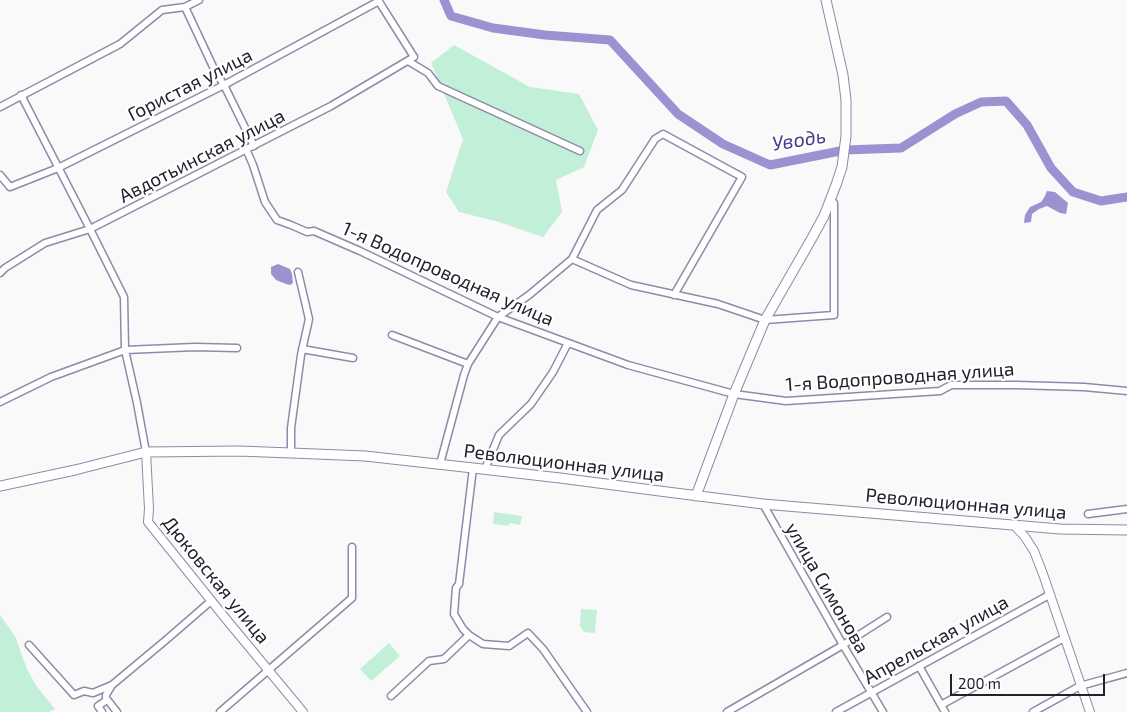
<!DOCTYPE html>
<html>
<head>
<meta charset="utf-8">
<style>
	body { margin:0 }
	#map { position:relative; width:1127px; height:712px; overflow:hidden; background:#f9f9f9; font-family:"Exo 2",sans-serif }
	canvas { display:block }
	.scale { position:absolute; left:950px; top:674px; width:155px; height:22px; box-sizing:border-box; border:2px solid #22212e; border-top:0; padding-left:6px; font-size:15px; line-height:18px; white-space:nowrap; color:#22212e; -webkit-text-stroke:4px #fff; paint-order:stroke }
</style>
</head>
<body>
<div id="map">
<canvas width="1127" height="712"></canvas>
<div class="scale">200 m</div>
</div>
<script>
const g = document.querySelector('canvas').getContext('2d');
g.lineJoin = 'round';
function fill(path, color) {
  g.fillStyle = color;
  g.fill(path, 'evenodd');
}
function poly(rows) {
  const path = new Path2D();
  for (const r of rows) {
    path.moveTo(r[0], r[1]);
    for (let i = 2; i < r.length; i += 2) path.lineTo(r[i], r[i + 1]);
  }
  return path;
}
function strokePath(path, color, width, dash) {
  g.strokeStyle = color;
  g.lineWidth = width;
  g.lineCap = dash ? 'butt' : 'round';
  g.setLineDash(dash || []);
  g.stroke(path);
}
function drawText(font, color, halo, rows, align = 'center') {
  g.font = font + ' "Exo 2",sans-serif';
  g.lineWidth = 4.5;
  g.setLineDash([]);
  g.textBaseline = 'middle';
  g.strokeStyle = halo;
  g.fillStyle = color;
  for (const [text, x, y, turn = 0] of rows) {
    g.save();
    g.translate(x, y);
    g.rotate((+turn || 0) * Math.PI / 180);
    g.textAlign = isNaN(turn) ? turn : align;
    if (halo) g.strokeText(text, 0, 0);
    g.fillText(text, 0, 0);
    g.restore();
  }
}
fill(poly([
	[454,45,530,87,579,94,598,130,584,167,556,180,562,212,543,237,499,222,459,212,446,192,463,139,431,63],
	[494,512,522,516,520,525,509,523,509,526,493,524],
	[581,609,597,610,595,633,584,632,580,626],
	[0,615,15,636,27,669,37,687,55,709,49,712,0,712],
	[389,643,400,656,371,681,360,669]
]), '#c2efd7');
fill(poly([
	[1047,191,1055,192,1068,203,1066,214,1060,213,1047,206,1039,209,1032,214,1031,222,1024,223,1025,215,1030,207,1041,202,1045,196],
	[278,264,290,269,292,274,293,283,290,285,286,284,276,280,271,274,271,267]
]), '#9a92d1');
strokePath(poly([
	[444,0,451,16,493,28,545,35,610,40,678,114,723,144,770,165,845,150,901,148,955,114,981,102,1006,101,1027,125,1051,168,1073,192,1101,201,1127,197]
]), '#9a92d1', 9);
const minor = poly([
	[185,7,215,71,224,85,254,146],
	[408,61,428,73,438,86,580,151],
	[21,95,90,229,124,297,125,350,137,403,146,452],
	[0,107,120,44,162,10,185,7,199,0],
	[246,149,253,165,265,202,277,220,291,225,307,232,314,231,360,251,498,317,628,365,734,394,786,401,940,391,951,385,1016,385,1084,387,1127,391],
	[0,175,10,187,58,168,224,85,379,1],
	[572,259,631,285,718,304,765,320,834,315,834,203],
	[0,273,5,268,45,243,90,229,331,106,414,57,378,0],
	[392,335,468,364],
	[302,349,353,358],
	[0,402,51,377,125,350,195,347,237,348],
	[291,453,291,428,301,355,309,319,298,272],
	[440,464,464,375,468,364,498,317,529,295,572,259,597,210,622,190,655,139,663,134,742,177,674,295],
	[473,468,459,584,456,588,454,614,463,629,469,635,483,644,509,646,528,633,543,649,587,712],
	[485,469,499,435,531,404,553,372,568,343],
	[763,504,843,645,883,712],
	[1088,514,1127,509],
	[29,645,74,695,84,691,93,693,112,685,166,640,211,601],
	[919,666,945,712],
	[112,685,106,695,106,698,117,712],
	[391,696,429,661,444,659,469,635],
	[941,705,1064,638],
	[102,712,98,706,107,700],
	[220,712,352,598,352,547],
	[727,712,843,645,887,617],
	[836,712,1049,595],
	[1033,712,1080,686,1127,673]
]);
const tertiary = poly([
	[146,452,149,509,148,522,226,619,303,712],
	[1015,526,1025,537,1034,551,1043,574,1090,712]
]);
const secondary = poly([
	[0,486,75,470,146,452,239,451,291,453,365,456,473,468,560,478,675,493,763,504,1060,529,1127,530],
	[696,496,734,394,765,320,812,238,824,216,836,185,842,167,846,136,846,100,843,75,826,0]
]);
strokePath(minor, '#8d8aab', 9);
strokePath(tertiary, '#8d8aab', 10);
strokePath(secondary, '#8d8aab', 11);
strokePath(minor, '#fff', 6);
strokePath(tertiary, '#fff', 8);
strokePath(secondary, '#fff', 9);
drawText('19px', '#22212e', '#fff', [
	["Гористая улица",190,85,-27],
	["Авдотьинская улица",202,156,-27],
	["1-я Водопроводная улица",448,274,24],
	["1-я Водопроводная улица",900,377,-4],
	["Революционная улица",564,463,7],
	["Революционная улица",966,504,5],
	["Дюковская улица",216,580,51],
	["улица Симонова",827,588,60],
	["Апрельская улица",936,640,-29]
]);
drawText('italic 20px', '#4b3a86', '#fff', [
	["Уводь",799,140,-9]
]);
</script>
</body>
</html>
